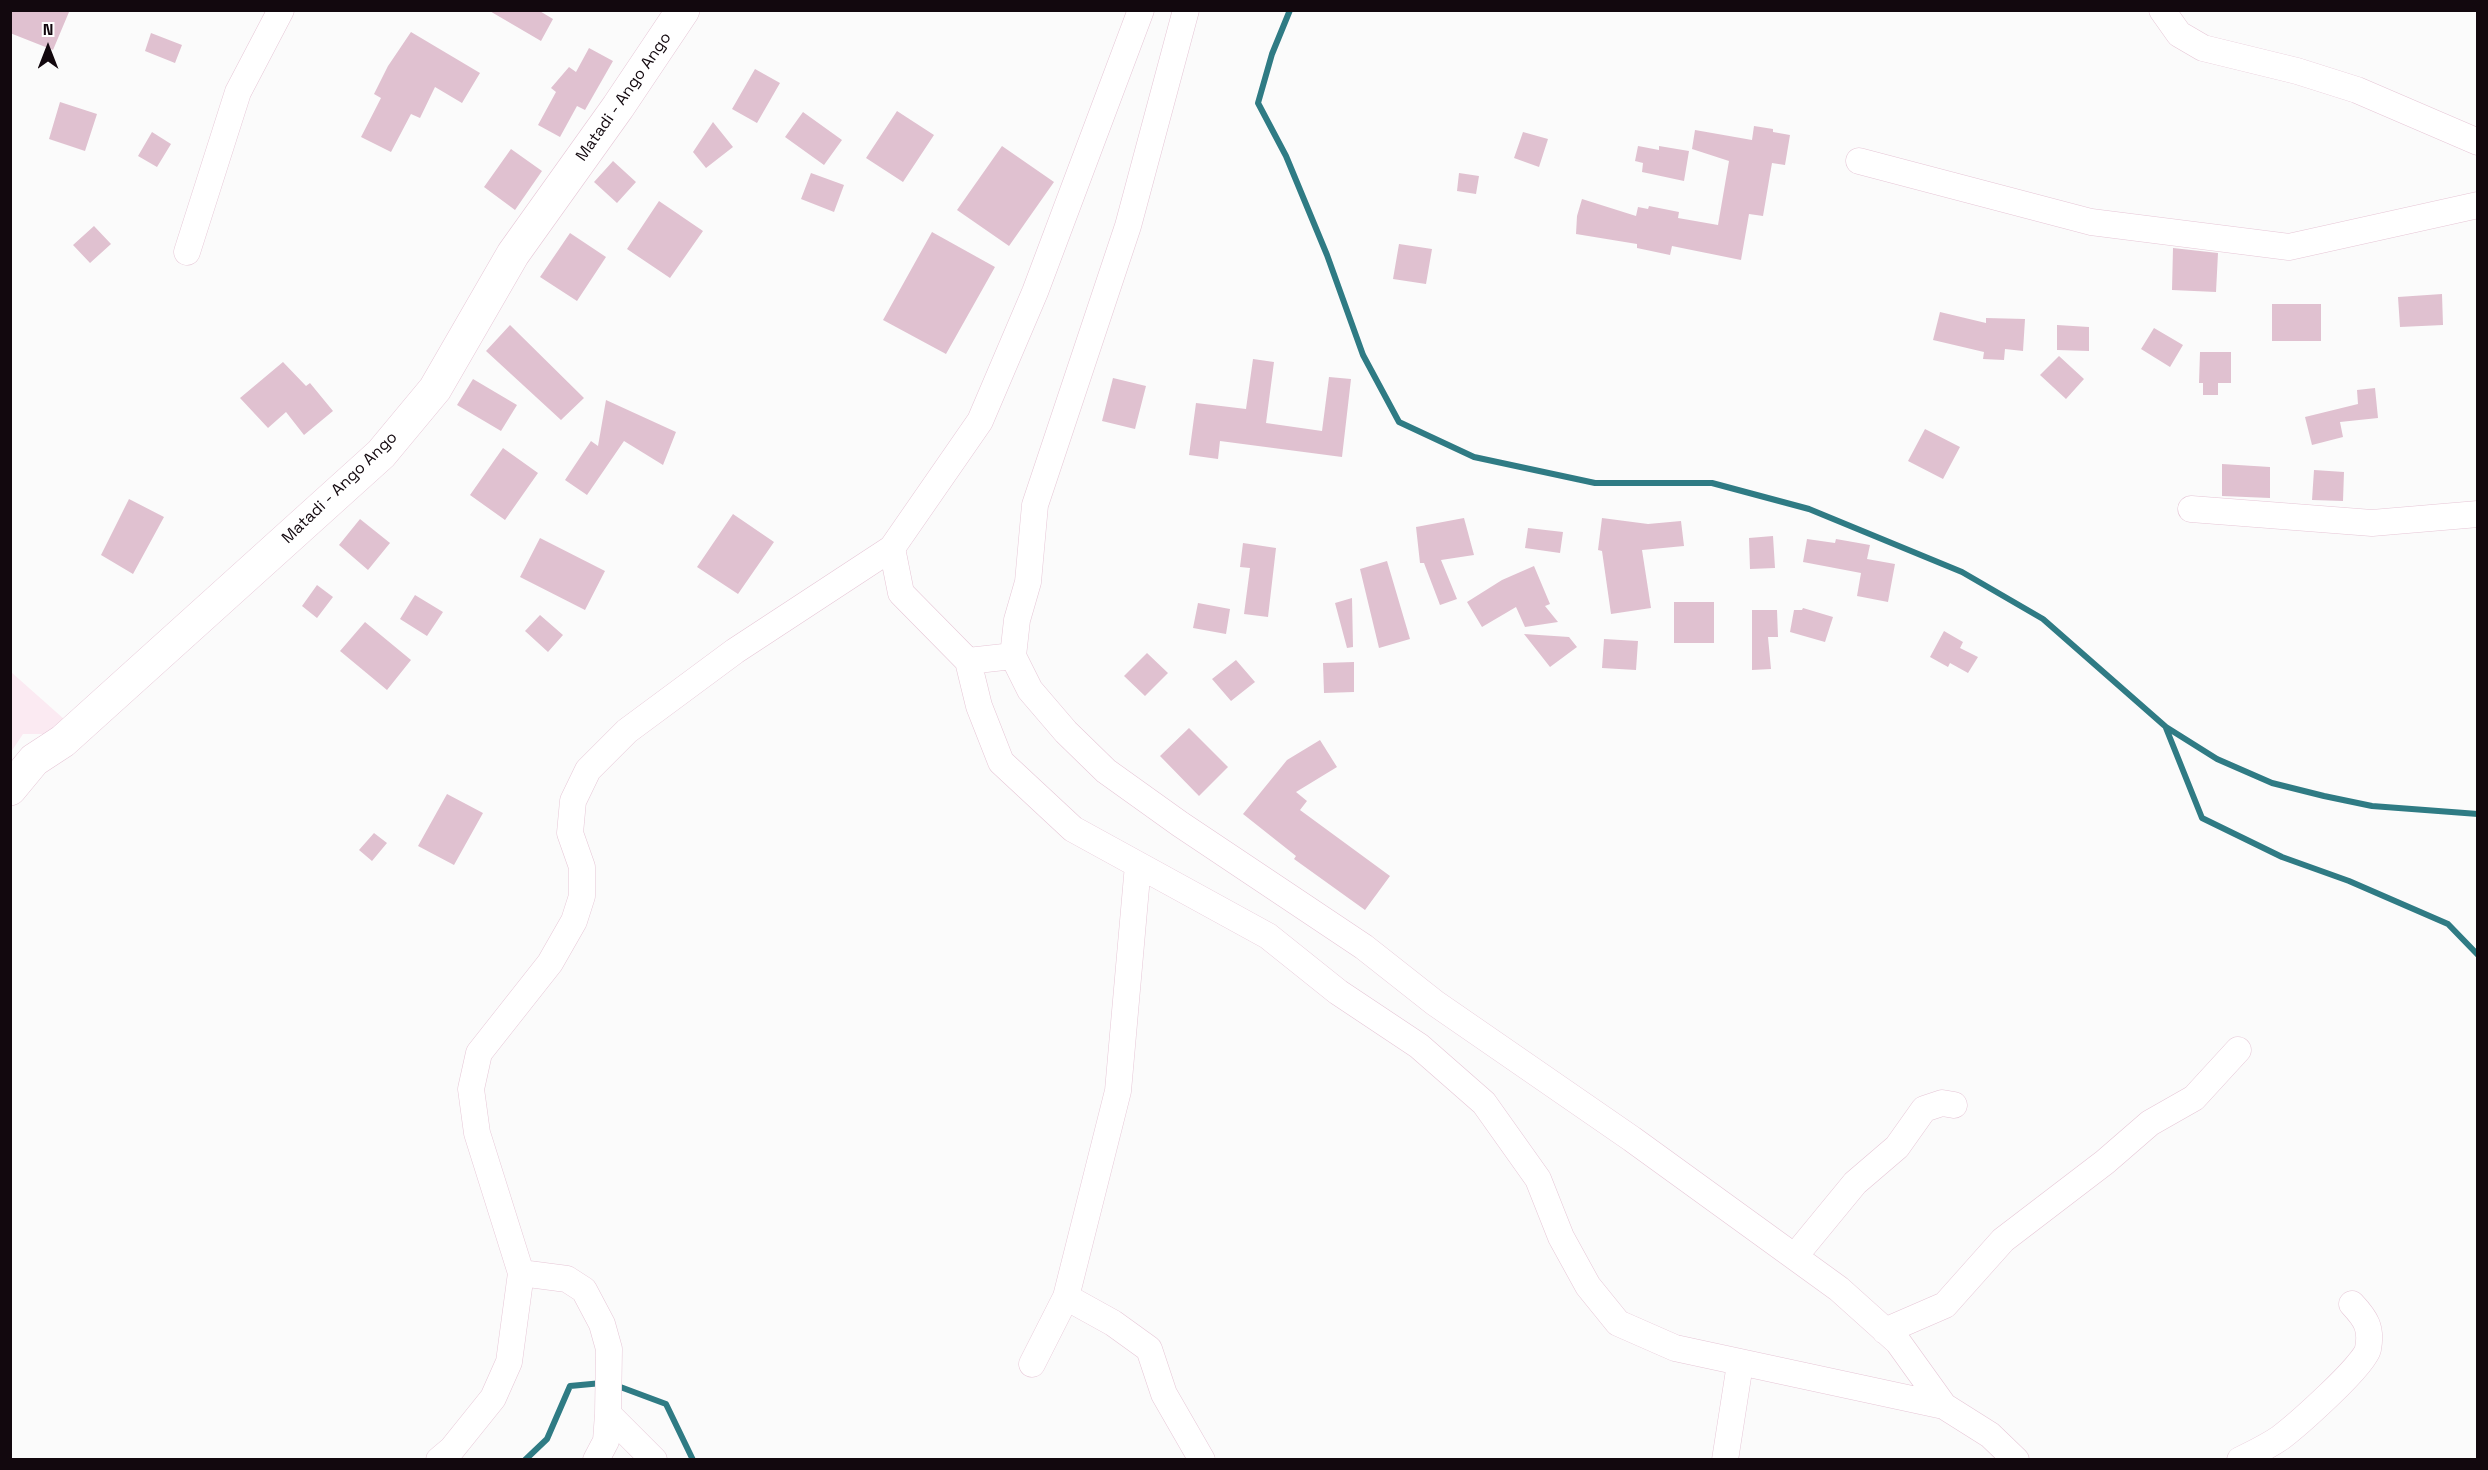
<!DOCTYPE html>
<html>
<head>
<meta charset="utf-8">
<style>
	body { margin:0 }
	#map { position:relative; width:2488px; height:1470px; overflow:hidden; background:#fbfbfb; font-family:"Space Grotesk",sans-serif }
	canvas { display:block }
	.frame { position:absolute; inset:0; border:12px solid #12080e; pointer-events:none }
	.north { position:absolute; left:18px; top:18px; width:60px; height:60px; -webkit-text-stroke:4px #fff; paint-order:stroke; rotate:0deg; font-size:16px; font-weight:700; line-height:24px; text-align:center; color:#12080e }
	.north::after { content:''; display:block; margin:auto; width:21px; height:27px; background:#12080e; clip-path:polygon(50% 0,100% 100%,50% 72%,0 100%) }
</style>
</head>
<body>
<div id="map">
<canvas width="2488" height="1470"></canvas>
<div class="frame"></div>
<div class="north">N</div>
</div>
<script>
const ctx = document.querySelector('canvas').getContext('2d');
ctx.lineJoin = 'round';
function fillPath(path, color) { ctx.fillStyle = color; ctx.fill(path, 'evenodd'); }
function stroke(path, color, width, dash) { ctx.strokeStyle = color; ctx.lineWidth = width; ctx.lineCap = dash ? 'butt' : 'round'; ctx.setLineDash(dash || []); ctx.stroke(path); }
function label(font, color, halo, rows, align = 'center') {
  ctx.font = font + ' "Space Grotesk",sans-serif'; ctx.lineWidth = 4.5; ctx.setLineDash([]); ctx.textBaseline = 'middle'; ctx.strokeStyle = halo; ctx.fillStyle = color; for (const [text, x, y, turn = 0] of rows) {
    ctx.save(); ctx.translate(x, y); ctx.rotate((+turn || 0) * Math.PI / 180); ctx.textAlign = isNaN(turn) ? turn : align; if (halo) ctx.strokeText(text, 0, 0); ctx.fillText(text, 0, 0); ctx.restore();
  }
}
fillPath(new Path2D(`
	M11,672L64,719L49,734H23L11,752Z`), '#fbeaf2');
stroke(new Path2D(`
	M1290,10L1272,54L1258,103L1286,156L1327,255L1363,355L1399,422L1474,457L1595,483H1712L1809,509L1962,572L2043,619L2166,727L2217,759L2272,783L2324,796L2372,806L2478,814
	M2166,728L2202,818L2282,857L2349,881L2448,924L2478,955
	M615,1385L666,1404L693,1460
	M525,1460L547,1439L570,1386L602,1383`), '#2f7b84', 6);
fillPath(new Path2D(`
	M488,10H538L553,19L541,41Z
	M10,12H69L53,50L10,33Z
	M411,32L480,73L462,103L435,87L420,118L411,114L391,152L361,137L381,98L374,94L388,66Z
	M151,33L182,45L175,63L145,51Z
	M589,48L613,61L585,110L577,106L560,137L538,125L556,92L551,88L569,67L576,72Z
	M755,69L780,83L757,123L732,109Z
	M60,102L97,114L85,151L49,139Z
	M897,111L934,135L903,182L866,158Z
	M803,112L842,140L824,165L785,137Z
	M713,122L733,147L706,168L693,152Z
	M1754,126L1773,129V132L1790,135L1785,165L1772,163L1763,216L1749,214L1741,260L1672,246L1670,255L1637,248V244L1576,234L1577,216L1582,199L1636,216L1638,207L1648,209L1649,206L1679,212L1678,218L1718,225L1729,161L1692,149L1695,130L1752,140Z
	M152,132L171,144L157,167L138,156Z
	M1523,132L1548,139L1539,167L1514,158Z
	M1002,146L1054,182L1009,246L957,210Z
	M1638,146L1659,150V146L1689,151L1684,181L1642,172L1643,163L1635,161Z
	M511,149L542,171L515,210L484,187Z
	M613,161L636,182L617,203L594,182Z
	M811,173L844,185L834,212L801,199Z
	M1459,173L1479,176L1476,194L1457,191Z
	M659,201L703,231L670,278L627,249Z
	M94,226L111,244L90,263L73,245Z
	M932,232L995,267L946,354L883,320Z
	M570,233L606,257L577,301L540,277Z
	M1399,244L1432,249L1426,284L1393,279Z
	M2173,248L2218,253L2216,292L2172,290Z
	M2442,294L2443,325L2400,327L2398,297Z
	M2272,304H2321V341H2272Z
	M1940,312L1986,323V318L2025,319L2023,351L2005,349L2004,360L1983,359L1984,352L1933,340Z
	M510,325L584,398L561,420L486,351Z
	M2057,325L2089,327V351L2057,350Z
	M2154,328L2183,345L2170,367L2141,349Z
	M2200,352H2231V383H2218V395H2203V383H2199Z
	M2059,356L2084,379L2066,399L2040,375Z
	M1253,359L1274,362L1266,423L1322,431L1329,377L1351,379L1342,457L1220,441L1218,459L1189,455L1196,403L1246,409Z
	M283,362L306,386L310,383L333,411L304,435L286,412L268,428L240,398Z
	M1113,378L1146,386L1135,429L1102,421Z
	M473,379L517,405L501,431L457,405Z
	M2375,388L2378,418L2340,422L2343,437L2312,445L2305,417L2358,404L2357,390Z
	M606,400L676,432L663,465L624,441L587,495L565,480L591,441L598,446Z
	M1925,429L1960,447L1943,479L1908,461Z
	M503,448L538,473L505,520L470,495Z
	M2222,464L2270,467V498L2222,496Z
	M2314,470L2344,472L2343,501L2312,500Z
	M129,499L164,517L133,574L101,555Z
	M733,514L774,542L738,594L697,567Z
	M1464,518L1474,555L1441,560L1457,599L1440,605L1424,563H1420L1416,527Z
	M1602,518L1648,524L1681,521L1684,546L1642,550L1651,608L1611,614L1602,551L1598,550Z
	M360,519L390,543L368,570L339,545Z
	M1528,528L1563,532L1560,553L1525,548Z
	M1773,536L1775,568L1750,569L1749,538Z
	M540,538L605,571L585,610L520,577Z
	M1807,539L1835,543L1836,539L1870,545L1867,559L1895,564L1888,602L1857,596L1861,573L1803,562Z
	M1243,543L1276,548L1268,617L1244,614L1250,568L1240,567Z
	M1387,561L1410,639L1379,648L1360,569Z
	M1534,566L1550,604L1545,606L1558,622L1525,627L1516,607L1482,627L1467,602L1502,580Z
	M317,585L333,597L317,618L302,606Z
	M415,595L443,612L427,636L400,619Z
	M1352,598L1353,647L1347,648L1335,603Z
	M1674,602H1714V643H1674Z
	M1198,603L1230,609L1226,634L1193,628Z
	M1803,608L1833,617L1825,642L1790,632L1794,610H1802Z
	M1752,610H1777L1778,637H1768L1771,669L1752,670Z
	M540,615L563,635L548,652L525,631Z
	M365,622L411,660L387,690L340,651Z
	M1944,631L1963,642L1960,648L1978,657L1968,673L1950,663L1948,667L1930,657Z
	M1524,634L1569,637L1577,647L1550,667Z
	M1604,639L1638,641L1636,670L1602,668Z
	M1147,653L1168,673L1145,696L1124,676Z
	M1236,660L1255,682L1231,701L1212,679Z
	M1354,662V692L1324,693L1323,663Z
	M1189,728L1228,767L1199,796L1160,756Z
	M1320,740L1337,767L1296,792L1307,801L1300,810L1390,876L1365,910L1294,859L1296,856L1243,814L1287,760Z
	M447,794L483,813L454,865L418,846Z
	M374,833L387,843L372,861L359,850Z`), '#e0c1d0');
const minor = new Path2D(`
	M1141,10L1035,292L980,421L892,548L901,593L968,661L979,706L1001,762L1073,829L1268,936L1338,992L1419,1046L1484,1103L1538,1179L1561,1237L1588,1286L1618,1323L1675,1348L1944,1406L1990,1435L2016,1460
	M1186,10L1128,226L1035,505L1028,582L1017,620L1013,656L1030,690L1066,732L1106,771L1180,824L1364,947L1435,1003L1632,1139L1839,1289L1898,1342L1944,1406
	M2162,10L2179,34L2203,48L2297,71L2357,90L2478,142
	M1859,161L2091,222L2289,247L2478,205
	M187,252L238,92L281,10
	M2191,509L2372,523L2478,514
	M968,661L1013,656
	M1795,1256L1855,1183L1897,1147L1924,1109L1942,1103L1954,1105
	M521,1273L567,1279L584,1290L602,1324L609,1349L608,1414L606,1441L596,1460
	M1066,1297L1113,1323L1149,1349L1164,1394L1202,1460
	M1885,1331L1945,1305L2003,1240L2105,1162L2150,1123L2194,1098L2238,1050
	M1032,1364L1066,1297L1118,1091L1138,865
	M608,1414L654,1460
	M439,1460L452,1449L493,1398L509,1362L521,1273L477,1133L471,1089L479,1053L550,963L574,921L582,896V867L570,833L573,801L588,770L627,731L735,651L892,548
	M1725,1460L1740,1364
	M2240,1460C2254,1453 2267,1447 2280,1438C2296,1426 2365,1365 2368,1349C2372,1328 2366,1319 2352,1304`);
const highway = new Path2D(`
	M10,789L34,760L63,741L381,454L435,389L513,254L618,107L683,10`);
stroke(minor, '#e6c6d6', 27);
stroke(highway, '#e6c6d6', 34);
stroke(minor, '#fff', 26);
stroke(highway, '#fff', 33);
label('16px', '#12080e', '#fff', [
	["Matadi - Ango Ango",624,97,-55],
	["Matadi - Ango Ango",340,488,-44]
]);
</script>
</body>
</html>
